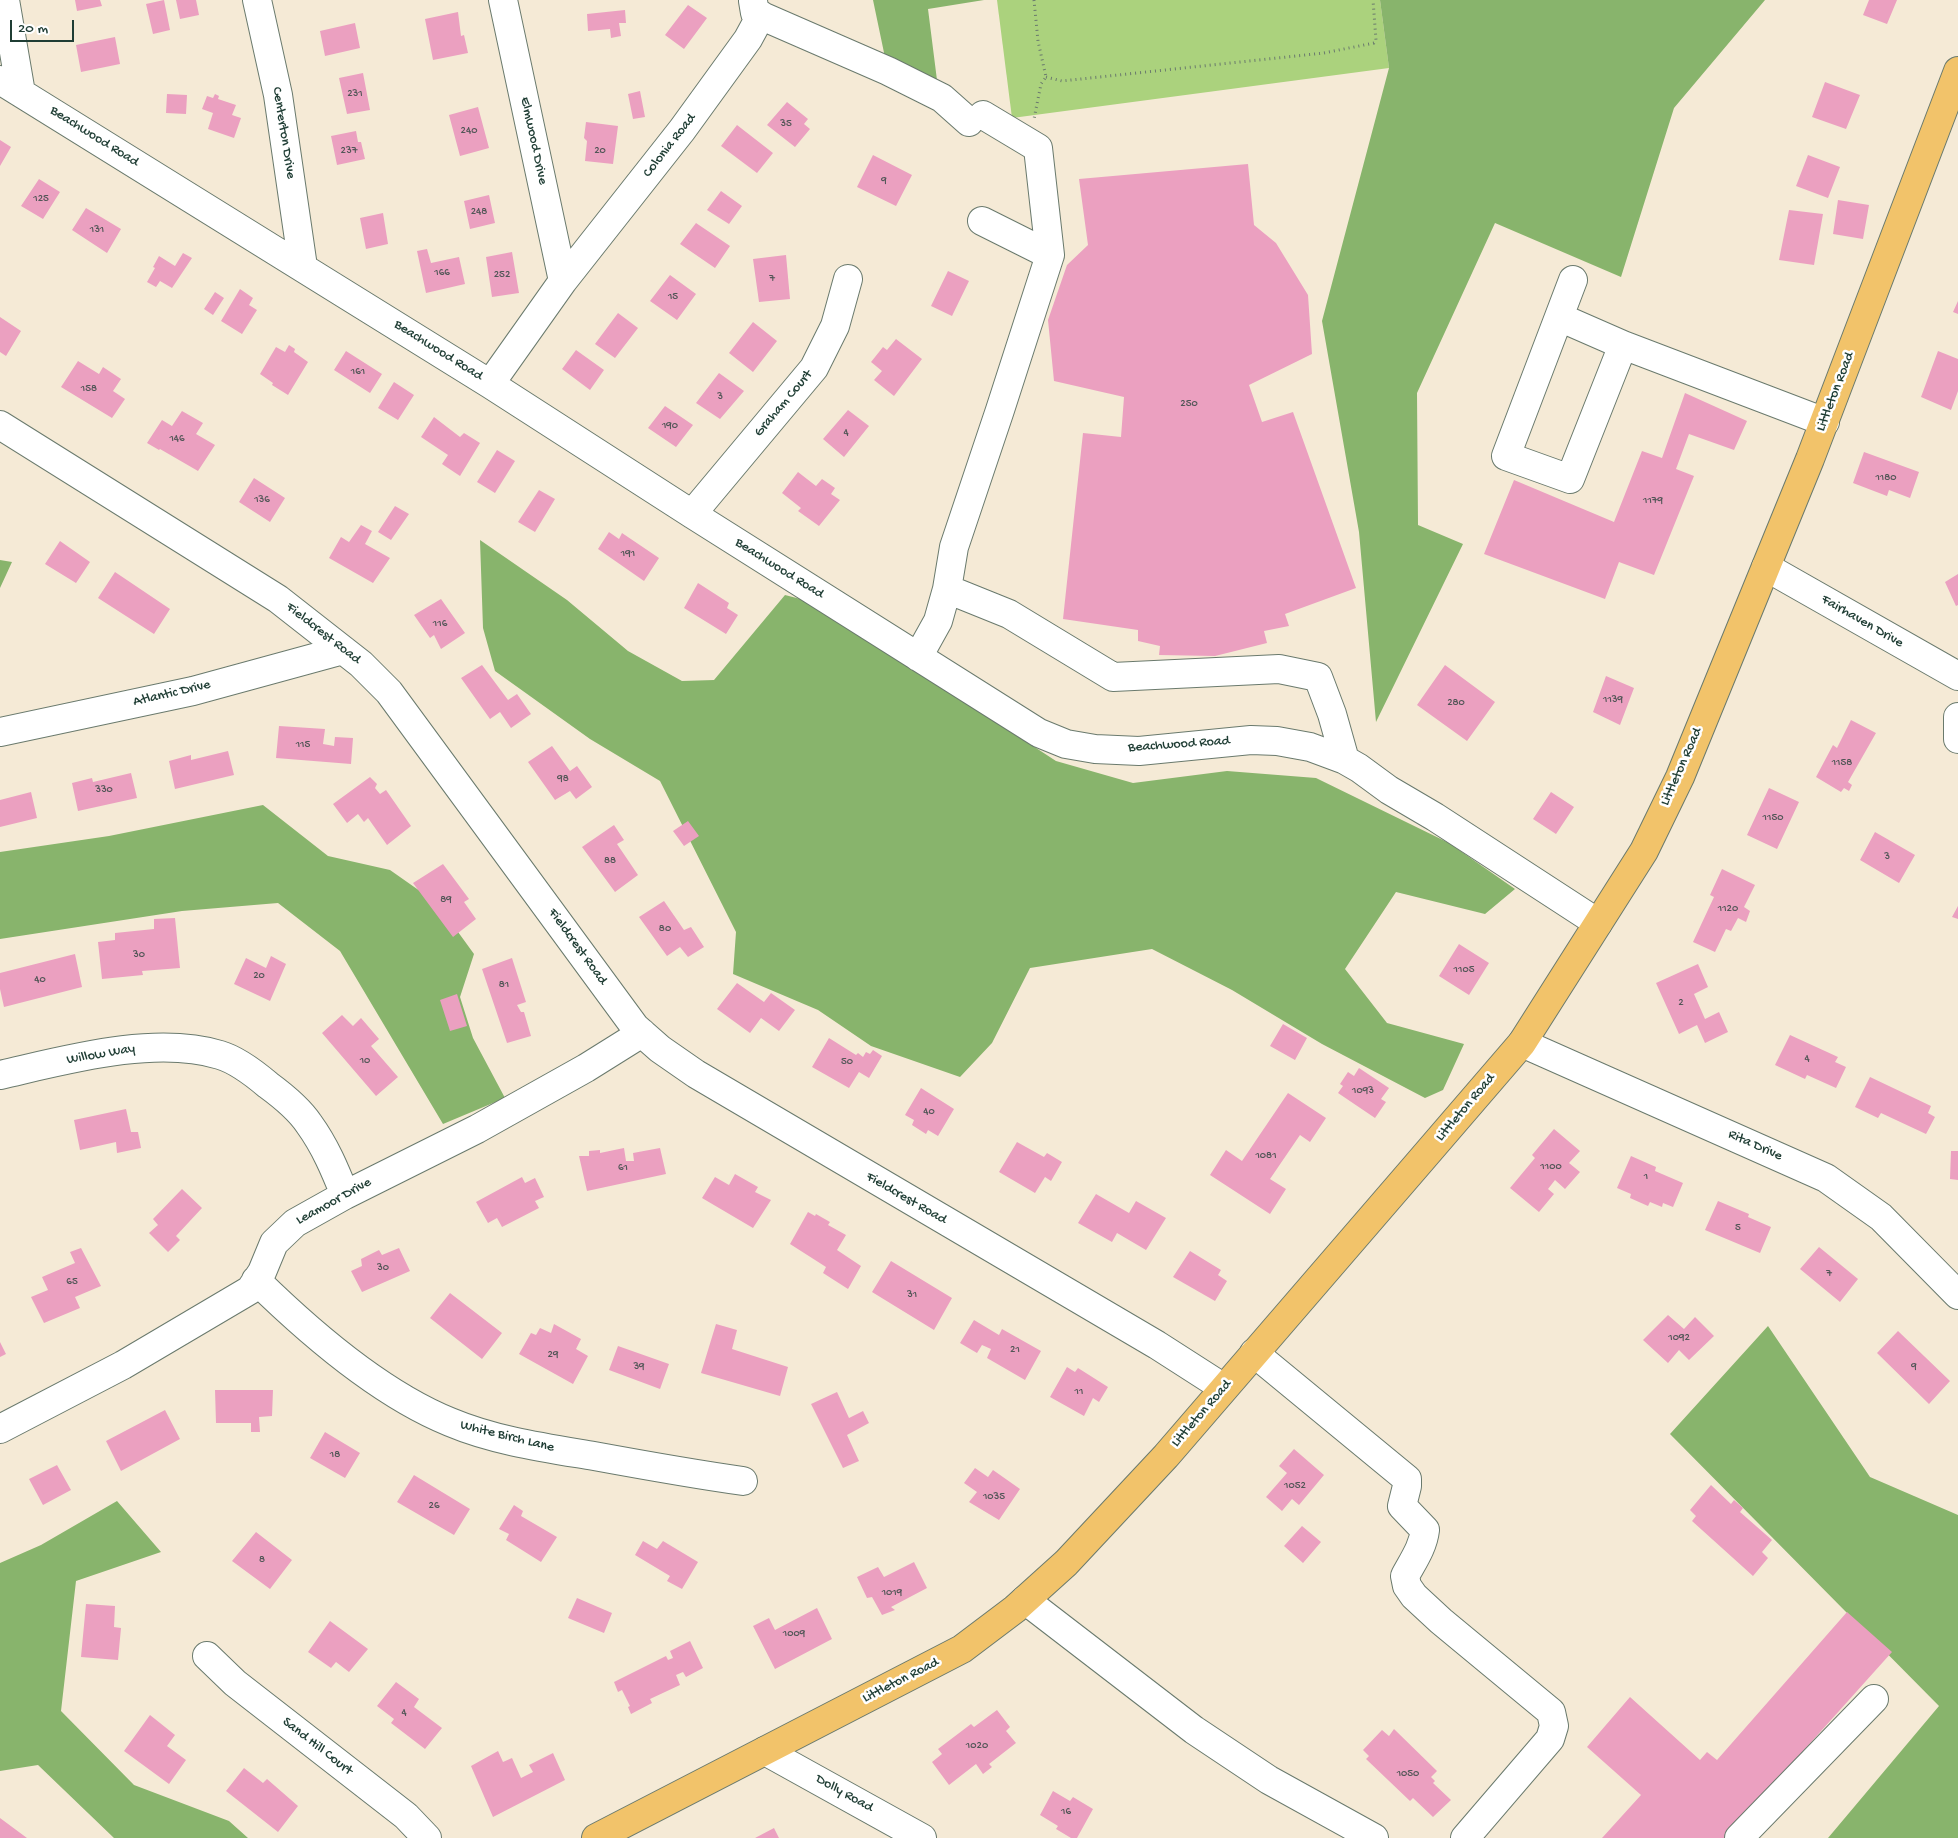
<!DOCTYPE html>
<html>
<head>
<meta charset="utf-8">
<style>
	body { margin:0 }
	#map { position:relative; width:1958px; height:1838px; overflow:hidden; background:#f5ead6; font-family:"Gochi Hand",sans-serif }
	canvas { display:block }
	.scale { position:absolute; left:10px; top:20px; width:64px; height:22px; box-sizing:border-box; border:2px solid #1f3d34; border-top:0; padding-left:6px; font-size:15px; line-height:18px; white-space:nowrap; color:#1f3d34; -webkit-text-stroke:4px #fff; paint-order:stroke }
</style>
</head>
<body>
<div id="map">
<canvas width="1958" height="1838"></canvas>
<div class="scale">20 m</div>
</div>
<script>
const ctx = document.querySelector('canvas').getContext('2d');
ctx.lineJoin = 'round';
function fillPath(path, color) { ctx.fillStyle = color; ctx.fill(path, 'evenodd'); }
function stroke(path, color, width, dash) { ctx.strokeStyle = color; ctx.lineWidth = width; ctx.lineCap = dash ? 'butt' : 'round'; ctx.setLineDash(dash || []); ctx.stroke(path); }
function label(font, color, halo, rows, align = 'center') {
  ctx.font = font + ' "Gochi Hand",sans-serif'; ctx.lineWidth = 5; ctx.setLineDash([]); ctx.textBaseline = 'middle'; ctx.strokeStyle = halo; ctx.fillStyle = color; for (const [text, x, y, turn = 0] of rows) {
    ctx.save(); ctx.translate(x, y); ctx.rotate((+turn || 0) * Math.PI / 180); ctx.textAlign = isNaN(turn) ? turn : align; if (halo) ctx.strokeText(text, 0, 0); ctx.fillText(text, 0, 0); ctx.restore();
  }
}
fillPath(new Path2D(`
	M997,0H1380L1389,68L1012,118Z`), '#abd27d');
fillPath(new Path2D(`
	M873,0H984L928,9L939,96L887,67Z
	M1380,0H1765L1674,108L1621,277L1495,223L1417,393L1418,525L1463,544L1376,722L1359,532L1322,321L1389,68Z
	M480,540L567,600L628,651L682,681L714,680L785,595L812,602L1056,761L1133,783L1227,771L1316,778L1449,843L1515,889L1485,914L1396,892L1345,969L1387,1023L1464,1044L1443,1090L1425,1098L1322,1044L1232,990L1152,949L1030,968L992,1043L960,1077L871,1046L818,1010L733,974L736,932L660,781L590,739L495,671L483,628Z
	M0,560L12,562L0,588Z
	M263,805L328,856L390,870L437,903L474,954L460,997L473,1038L505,1098L443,1124L340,951L278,903L182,911L0,939V852L109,836Z
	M1768,1326L1870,1477L1958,1515V1838H1828L1939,1706L1670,1434Z
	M117,1501L161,1552L76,1581L61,1711L134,1785L229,1821L248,1838H114L38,1765L0,1771V1563L41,1545Z`), '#88b46c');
fillPath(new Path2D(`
	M75,0H100L102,6L77,11Z
	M164,0L170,30L153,34L146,4Z
	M176,0H196L199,15L180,19Z
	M1869,0H1897L1887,24L1863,15Z
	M688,5L707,18L684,49L665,35Z
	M625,10L626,23H619L621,36L611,38L610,29L588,31L587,14Z
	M458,12L461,36L464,35L468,53L433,60L425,19Z
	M355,23L360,48L325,56L320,31Z
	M115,37L120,64L81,72L76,45Z
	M363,73L370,110L347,114L339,78Z
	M1825,82L1860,95L1846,129L1812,117Z
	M640,91L645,117L633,119L628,94Z
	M167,94L187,95L186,114L166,113Z
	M215,94L219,96L218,99L236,105L232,115L241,118L234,138L208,129L213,113L202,109L207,96L213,98Z
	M787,102L808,119L804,124L810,129L795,147L767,125Z
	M478,107L489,148L460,156L449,115Z
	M586,122L618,126L613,164L585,161L587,141L584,138Z
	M737,125L773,153L757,173L721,146Z
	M356,131L358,142H361L365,159L337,165L331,136Z
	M0,140L11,147L0,166Z
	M873,155L912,175L896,206L857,187Z
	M1808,155L1840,167L1828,198L1796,186Z
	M1248,164L1254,225L1276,243L1308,295L1312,354L1249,385L1262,422L1293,412L1356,588L1285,614L1289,626L1264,631L1267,643L1215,656L1159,655L1160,646L1138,641V630L1063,619L1083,433L1121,437L1124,397L1054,381L1048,320L1067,265L1088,245L1079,179Z
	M39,179L60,192L43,219L21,206Z
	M721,191L742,206L729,224L707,210Z
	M489,195L495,223L470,229L464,201Z
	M1838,200L1869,205L1863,239L1833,234Z
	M86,208L121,229L107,253L72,230Z
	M1789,210L1823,214L1814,265L1779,260Z
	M383,213L388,244L366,249L360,218Z
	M696,223L730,246L715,268L680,244Z
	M427,249L431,263L459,257L465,284L426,293L417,251Z
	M512,252L519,293L492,297L486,257Z
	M183,253L192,258L172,288L160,281L156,287L147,282L155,268L153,267L159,256L175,266Z
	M786,255L790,299L759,302L753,259Z
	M948,271L969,281L952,316L931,306Z
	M670,275L696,294L677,320L650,301Z
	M240,289L253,298L249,305L257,310L242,334L221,321Z
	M215,292L224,298L213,315L204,309Z
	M1958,301V314L1953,312Z
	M618,313L638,328L615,358L595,344Z
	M0,317L21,331L6,356L0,352Z
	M753,322L777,341L753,372L729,353Z
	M896,339L922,359L894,396L874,380L882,371L871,362L883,347L887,350Z
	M289,345L295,349L294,352L308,362L288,395L272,385L273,383L260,374L276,347L285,352Z
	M576,350L604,370L590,390L562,369Z
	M346,351L382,374L370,393L334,370Z
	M1938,351L1958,359V391L1951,410L1921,397Z
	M78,361L99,374L103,367L121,379L113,391L125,399L112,418L61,387Z
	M719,373L744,391L720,419L696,403Z
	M394,382L414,395L398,420L378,408Z
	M1685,393L1747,421L1734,450L1689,434L1676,469L1694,476L1654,575L1619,562L1605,599L1484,554L1514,480L1614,522L1642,451L1662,458Z
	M665,406L693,425L676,447L648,428Z
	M848,410L869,426L844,457L823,439Z
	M182,411L203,423L196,434L215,445L198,471L160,449L159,450L147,443L162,420L172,426Z
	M434,417L460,437L464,433L480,443L460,476L442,464L448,455L421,437Z
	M497,450L515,461L495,493L477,482Z
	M1864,452L1919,472L1910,498L1889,490L1887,496L1853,483Z
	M798,472L816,486L822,479L835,488L831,494L840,500L819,526L798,511L801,508L782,493Z
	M254,478L285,498L270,522L239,502Z
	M539,490L555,499L535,532L518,522Z
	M395,506L409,514L391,540L378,532Z
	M361,525L372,531L365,544L390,558L373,583L329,558L341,537L349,542Z
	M609,532L619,539L622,533L659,558L644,581L598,549Z
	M60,541L90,562L76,583L45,564Z
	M115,572L170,609L154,634L98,598Z
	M1958,574V605L1956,606L1945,582Z
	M698,583L729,603L727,608L738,615L726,634L684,608Z
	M441,599L465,633L441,649L434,635L430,638L414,615Z
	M482,665L508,700L517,694L531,714L511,728L500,712L490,719L461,678Z
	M1445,665L1495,702L1467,741L1417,705Z
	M1606,676L1634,688L1620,725L1593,712Z
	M1851,720L1876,733L1848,782L1852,785L1849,791L1844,788L1841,792L1816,777L1833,745L1837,748Z
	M279,726L325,729L323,744L334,746L335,737L353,738L351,764L276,758Z
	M552,746L570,771L577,766L592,787L576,799L570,791L555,800L528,762Z
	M228,751L234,775L175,789L169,761L191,755V760Z
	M131,773L137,798L78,811L72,783L92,778L93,782Z
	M370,777L377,784L375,788L380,794L386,790L411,826L387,845L368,818L364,822L358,814L347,823L333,804Z
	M1769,788L1799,802L1777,849L1747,835Z
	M31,792L37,818L0,827V800Z
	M1551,792L1574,807L1556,834L1533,819Z
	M688,821L699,836L684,846L673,831Z
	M614,825L624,840L617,844L638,875L615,892L582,847Z
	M1875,832L1915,855L1899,883L1860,860Z
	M443,864L469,899L464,902L476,919L453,937L413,883Z
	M1722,869L1755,885L1744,907L1750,911L1746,922L1738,918L1731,931L1726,929L1715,952L1693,942L1714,897L1710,895Z
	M664,901L684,930L691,927L704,947L688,957L680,947L667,956L639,917Z
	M1958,906V919L1952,917Z
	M175,918L180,968L142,971L143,975L102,979L98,942L115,940V933L154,929V919Z
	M1459,944L1489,963L1469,995L1439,976Z
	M75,954L82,987L4,1007L0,989V973Z
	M271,956L286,964L270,1001L234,984L246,958L266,968Z
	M512,958L526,1002L517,1005L521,1012H524L531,1036L507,1043L482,969Z
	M1698,964L1708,987L1694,994L1705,1019L1719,1012L1728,1032L1705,1043L1697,1025L1679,1034L1656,983Z
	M737,983L764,1002L771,993L795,1010L779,1031L761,1018L750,1033L717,1009Z
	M457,994L467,1026L450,1031L440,1000Z
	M342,1015L353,1026L361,1018L379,1039L371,1046L398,1077L376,1096L322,1033Z
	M1283,1024L1307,1038L1295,1060L1270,1046Z
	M1790,1035L1838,1057L1835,1062L1846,1067L1836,1088L1807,1075L1805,1079L1775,1065Z
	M829,1038L856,1055L858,1053L863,1057L866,1052L870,1054L873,1050L882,1056L869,1078L859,1072L849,1088L812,1067Z
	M1359,1068L1389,1088L1381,1099L1386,1102L1375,1118L1338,1093L1343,1086L1340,1084L1348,1072L1354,1076Z
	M1870,1077L1931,1106L1928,1113L1935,1117L1926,1134L1881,1113L1878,1118L1855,1107Z
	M921,1088L954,1109L938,1136L928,1130L926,1134L912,1125L914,1120L905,1115Z
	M1288,1093L1326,1118L1310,1142L1300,1135L1270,1179L1286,1189L1270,1214L1210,1175L1226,1150L1242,1161Z
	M126,1109L131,1132H138L141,1148L117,1153L116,1142L80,1150L74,1120Z
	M1554,1129L1580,1151L1569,1163L1580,1172L1565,1189L1555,1180L1548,1189L1554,1194L1539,1212L1510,1188L1535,1158L1532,1155Z
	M1017,1142L1044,1157L1047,1153L1062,1162L1051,1181L1045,1177L1035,1193L999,1172Z
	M624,1148L626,1161H634L633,1153L660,1148L666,1174L587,1191L579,1156H589V1151L600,1150V1153Z
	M1951,1151H1958V1180L1950,1179Z
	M1631,1156L1656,1167L1655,1171L1683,1183L1673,1207L1663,1203L1662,1207L1650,1202L1648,1206L1630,1198L1631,1194L1617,1188Z
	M735,1174L758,1187L755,1192L771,1200L753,1228L702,1198L715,1177L729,1185Z
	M522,1177L525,1183L535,1178L544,1197L535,1201L539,1208L502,1227L497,1218L488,1223L476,1202Z
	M182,1189L202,1208L176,1236L180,1240L168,1252L149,1233L158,1225L153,1219Z
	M1096,1194L1129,1213L1136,1201L1166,1218L1146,1250L1117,1233L1112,1242L1078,1223Z
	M1718,1201L1749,1214L1748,1217L1771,1227L1760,1253L1705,1230Z
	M808,1212L815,1216L816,1214L830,1222L828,1225L846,1235L837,1250L861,1266L848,1289L823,1273L826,1267L790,1244Z
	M1819,1247L1858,1279L1840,1302L1800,1269Z
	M81,1248L101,1286L75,1297L80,1308L44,1323L31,1297L48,1290L42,1277L75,1263L70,1252Z
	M399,1248L410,1271L362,1292L351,1271L362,1266L361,1259L379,1250L382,1255Z
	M1190,1251L1221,1270L1218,1275L1227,1281L1215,1301L1173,1277Z
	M891,1261L952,1298L934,1330L872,1292Z
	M450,1293L502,1333L482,1359L430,1318Z
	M1668,1315L1684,1329L1695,1317L1714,1336L1689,1360L1679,1350L1668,1363L1643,1340Z
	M974,1320L999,1335L1002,1329L1041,1351L1025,1380L987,1358L991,1349L982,1345L977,1353L960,1343Z
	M554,1324L581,1339L576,1349L588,1356L573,1384L519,1354L531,1333L536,1335L540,1328L551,1333Z
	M716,1324L737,1330L732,1349L788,1367L780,1396L701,1373Z
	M1898,1331L1950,1381L1929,1404L1877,1353Z
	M0,1342L6,1354L0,1357Z
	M618,1346L669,1364L660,1389L609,1370Z
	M1067,1367L1075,1372L1078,1368L1108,1387L1099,1402L1093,1398L1084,1416L1050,1397Z
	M215,1390H273L272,1416L259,1417L260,1432H251V1423H216Z
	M837,1392L849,1418L863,1411L869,1423L847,1435L859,1461L843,1468L811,1404Z
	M165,1410L180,1439L121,1471L106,1441Z
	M325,1432L360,1453L345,1478L310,1458Z
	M1294,1449L1324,1475L1299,1505L1292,1499L1282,1511L1266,1497L1287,1473L1279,1466Z
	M57,1465L71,1490L43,1505L29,1479Z
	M975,1468L988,1477L993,1470L1020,1489L999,1520L969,1502L977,1492L964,1483Z
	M414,1475L470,1509L454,1535L397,1502Z
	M1711,1485L1731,1504L1734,1500L1743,1508L1740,1512L1772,1540L1762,1552L1768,1558L1753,1576L1692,1521L1696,1516L1690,1510Z
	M514,1505L523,1511L521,1516L557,1537L541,1562L506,1540L509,1534L499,1529Z
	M1302,1526L1321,1542L1303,1563L1284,1546Z
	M256,1532L292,1560L270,1589L232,1561Z
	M643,1541L657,1549L663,1541L698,1562L682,1589L667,1581L670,1576L635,1555Z
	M914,1562L927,1588L891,1607L895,1610L882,1615L872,1597L867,1598L857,1577L878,1567L884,1577Z
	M577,1598L612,1613L604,1633L568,1618Z
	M86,1604L115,1606L114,1627L121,1628L118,1660L81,1657Z
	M817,1608L832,1639L775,1669L753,1626L769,1618L775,1630Z
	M1847,1612L1892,1652L1725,1838H1602L1641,1795L1587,1747L1630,1697L1700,1760L1707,1752L1717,1760Z
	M330,1621L368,1649L349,1672L336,1662L331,1668L308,1652Z
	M690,1641L703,1668L686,1677L683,1672L676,1675L680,1685L650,1699L652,1703L631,1714L628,1707L630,1706L622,1690L618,1692L614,1682L666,1656L668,1660L673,1658L670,1651Z
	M396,1682L419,1699L414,1707L442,1728L425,1749L391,1723L394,1719L377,1706Z
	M997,1710L1010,1727L1006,1731L1016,1743L989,1764L992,1767L983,1774L976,1764L949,1785L932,1762L942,1754L938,1749L971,1724L974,1727Z
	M150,1715L175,1735L167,1746L186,1760L169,1784L124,1751Z
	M1394,1729L1437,1771L1431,1777L1435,1781L1433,1783L1451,1800L1433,1817L1413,1798L1410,1801L1366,1759L1369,1756L1363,1750L1382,1730L1389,1736Z
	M498,1751L503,1762L512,1758L521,1778L533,1772L529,1765L553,1753L565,1780L493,1817L471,1766Z
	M244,1768L263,1783L267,1779L298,1806L278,1832L226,1791Z
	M1053,1791L1070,1801L1073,1797L1093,1809L1077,1838H1071L1056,1829L1058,1826L1040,1815Z
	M0,1818L27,1838H0Z
	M774,1828L779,1838H755Z`), '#eba0c0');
const minor = new Path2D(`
	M5,0L21,93
	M257,0L278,95L303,267
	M503,0L563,281
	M753,1L755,13L888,71L942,98L969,122
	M0,80L490,384L692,514L1039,733L1066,744L1095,749L1139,751L1251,740L1277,741L1310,747L1345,760L1359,768L1389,790L1435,817L1598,923
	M983,115L1038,148L1050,255
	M1573,280L1506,456L1570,479L1623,345L1825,422
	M1559,317L1623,345
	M490,384L563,281L682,130L748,39L761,15
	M0,425L278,599L361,664L389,692L635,1027L660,1049L696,1074L1157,1345L1224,1388
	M692,514L814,368L835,326L848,279
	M1766,567L1958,676
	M947,589L1009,614L1113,677L1279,669L1318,677L1332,714L1345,760
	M918,657L938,621L947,589L954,547L1000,410L1050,255L982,221
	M1958,717V739
	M0,732L193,691L343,650
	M1522,1043L1826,1178L1881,1217L1958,1295
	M0,1075C66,1060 154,1035 220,1055C237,1060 255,1074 268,1085C283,1096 299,1109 309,1124C325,1146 335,1170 345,1195
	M256,1280C309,1332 381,1394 450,1422C495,1441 546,1448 594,1456C643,1465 693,1474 743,1481
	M1254,1353L1407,1479V1486L1402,1506L1425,1530C1423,1547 1413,1561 1405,1576L1407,1586L1414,1596L1441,1621L1551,1712L1554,1726L1550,1739L1465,1838
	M0,1429L123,1365L250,1290L262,1272L274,1243L295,1223L345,1195L477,1129L586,1068L642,1033
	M1025,1600L1194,1730L1269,1780L1374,1838
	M207,1656L235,1683L406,1816L427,1838
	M765,1751L922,1838
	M1739,1838L1874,1699`);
const major = new Path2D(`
	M596,1838L962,1649L1015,1609L1066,1563L1166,1456L1417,1165L1522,1043L1644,851L1680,777L1810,459L1958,71`);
stroke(minor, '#6a7a6d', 30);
stroke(major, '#6a7a6d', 30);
stroke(new Path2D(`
	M1034,0L1038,41L1046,77L1041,84L1034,119
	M1046,77L1062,81L1324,53L1374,43L1376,40L1373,0`), '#6a7a6d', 3, [1, 4]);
stroke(minor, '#fff', 28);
stroke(major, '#f2c36a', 28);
label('11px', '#525657', null, [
	["231",355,94],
	["35",786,124],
	["240",469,131],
	["237",349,151],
	["20",600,151],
	["9",884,181],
	["125",41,199],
	["248",479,212],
	["131",97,230],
	["166",442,273],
	["252",502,275],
	["7",772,279],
	["15",673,297],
	["161",358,372],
	["158",89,389],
	["3",720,397],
	["250",1189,404],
	["190",670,426],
	["4",846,433],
	["146",177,439],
	["1180",1886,478],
	["136",262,500],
	["1179",1653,501],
	["191",628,554],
	["116",440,624],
	["1139",1613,700],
	["280",1456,703],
	["115",303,745],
	["1158",1842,763],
	["98",563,779],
	["330",104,790],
	["1150",1773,818],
	["3",1887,857],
	["88",610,861],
	["89",446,900],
	["1120",1728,909],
	["80",665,929],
	["30",139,955],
	["1105",1464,970],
	["20",259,976],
	["40",40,980],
	["81",504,985],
	["2",1681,1003],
	["4",1807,1059],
	["10",365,1061],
	["50",847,1062],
	["1093",1363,1091],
	["40",929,1112],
	["1081",1266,1156],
	["1100",1551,1167],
	["61",623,1168],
	["1",1646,1177],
	["5",1738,1228],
	["30",383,1268],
	["7",1829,1274],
	["65",72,1282],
	["31",912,1295],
	["1092",1679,1338],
	["21",1015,1350],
	["29",553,1355],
	["39",639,1367],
	["9",1914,1367],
	["11",1079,1392],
	["18",335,1455],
	["1052",1295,1486],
	["1035",994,1497],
	["26",434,1506],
	["8",262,1560],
	["1019",892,1593],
	["1009",794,1634],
	["4",404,1713],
	["1020",977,1746],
	["1050",1408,1774],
	["16",1066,1812]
]);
label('14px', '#1f3d34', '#fff', [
	["Centerton Drive",283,133,81],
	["Beachwood Road",94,137,32],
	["Elmwood Drive",533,141,78],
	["Colonia Road",670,146,-52],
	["Beachwood Road",438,351,32],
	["Littleton Road",1836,392,-69],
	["Graham Court",784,404,-50],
	["Beachwood Road",779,569,32],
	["Fairhaven Drive",1862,622,30],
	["Fieldcrest Road",323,634,38],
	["Atlantic Drive",172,694,-13],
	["Beachwood Road",1179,745,-4],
	["Littleton Road",1682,767,-66],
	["Fieldcrest Road",577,947,54],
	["Willow Way",101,1055,-10],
	["Littleton Road",1466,1108,-50],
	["Rita Drive",1755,1146,24],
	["Fieldcrest Road",906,1199,30],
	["Leamoor Drive",334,1202,-29],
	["Littleton Road",1202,1414,-49],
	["White Birch Lane",507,1437,14],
	["Littleton Road",901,1681,-27],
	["Sand Hill Court",317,1747,38],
	["Dolly Road",844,1794,29]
]);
</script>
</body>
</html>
